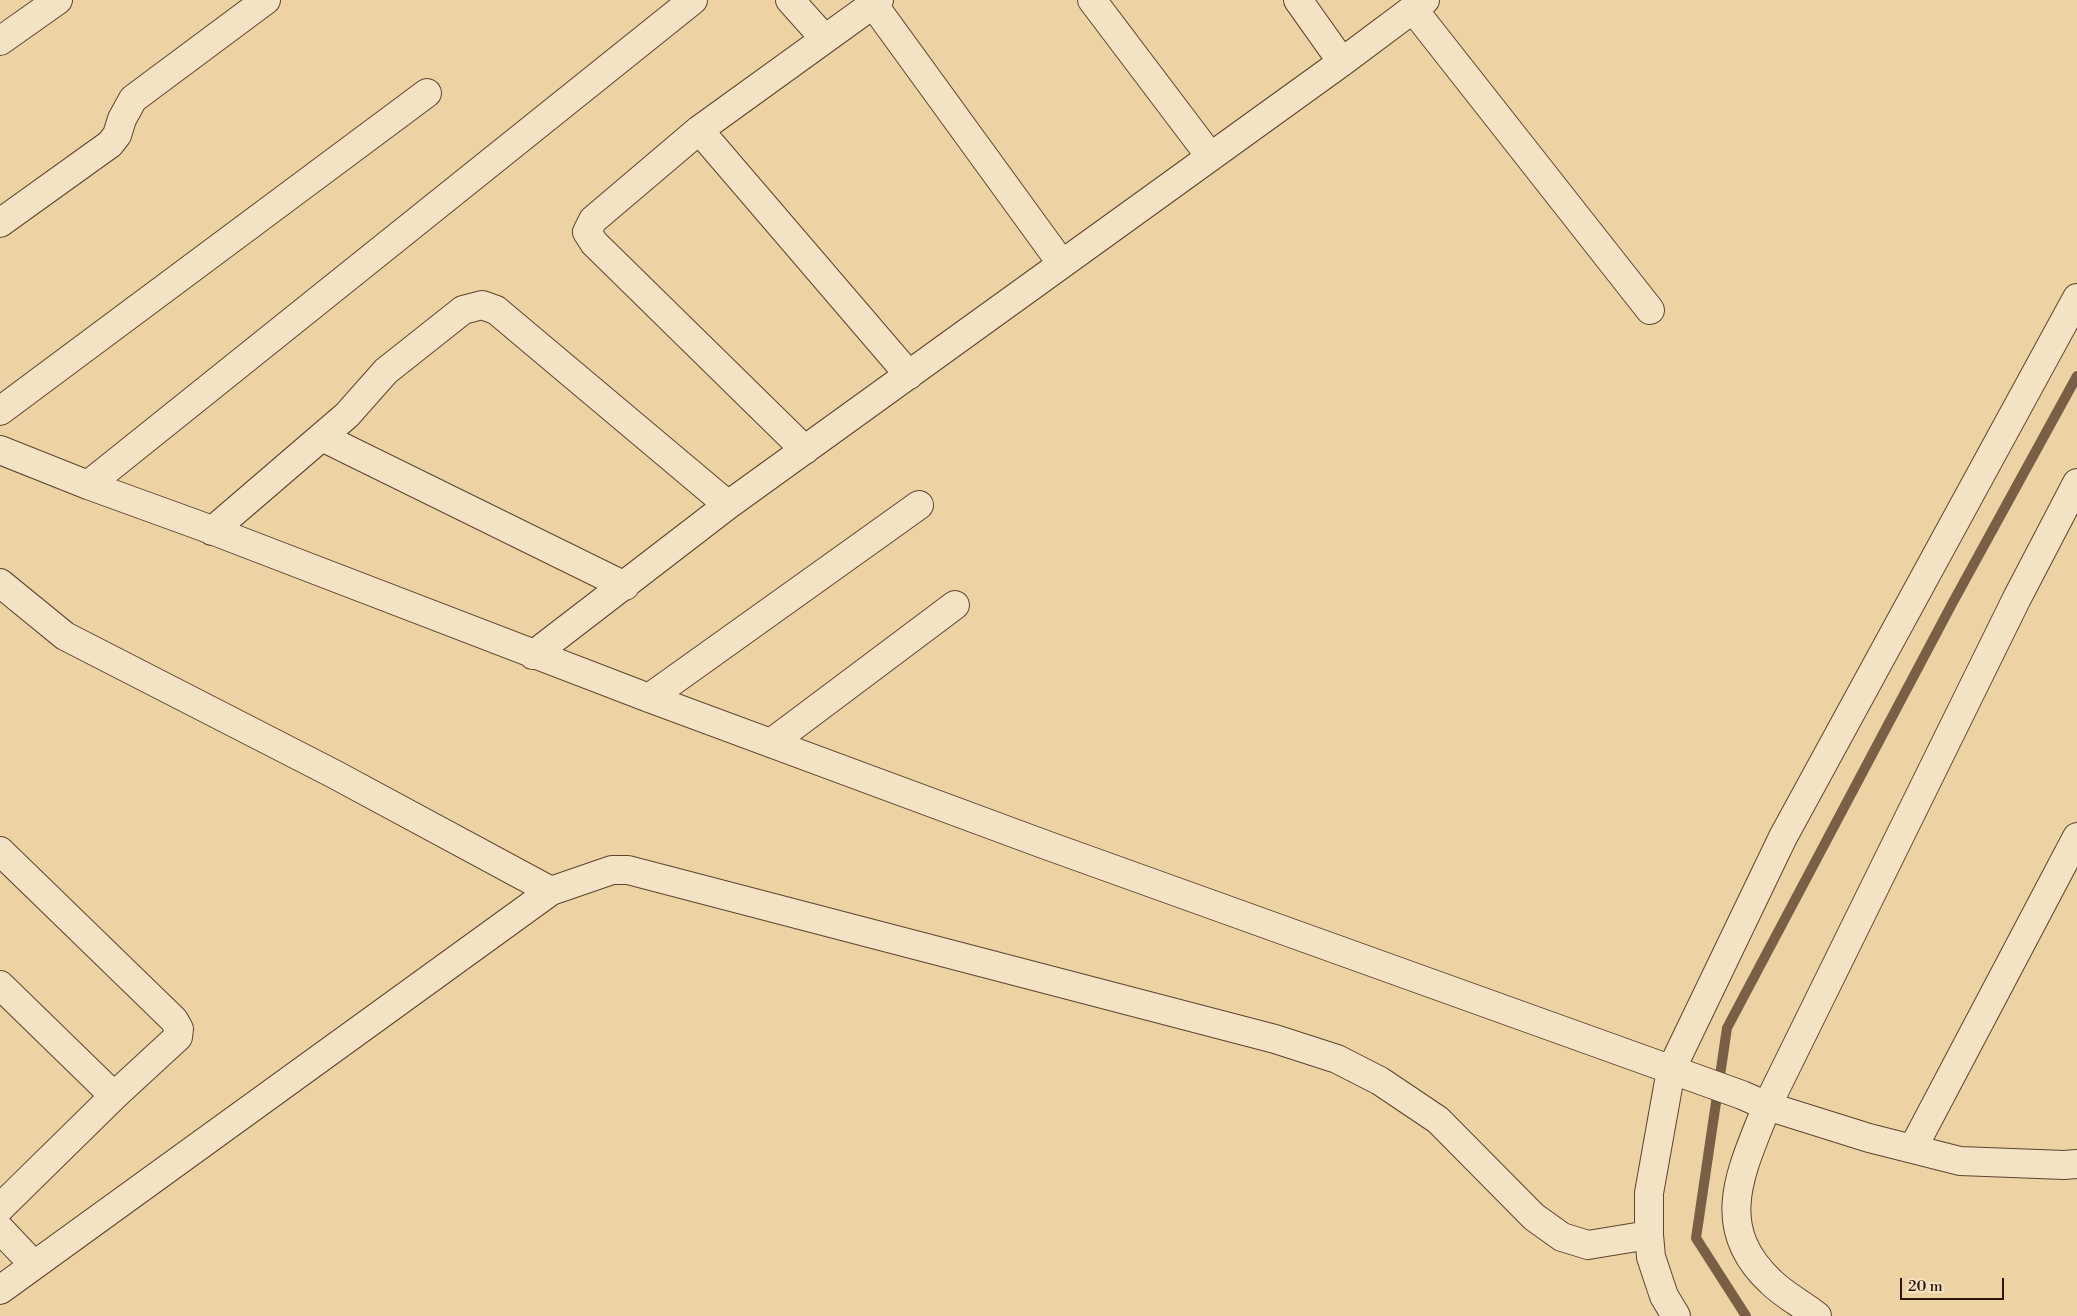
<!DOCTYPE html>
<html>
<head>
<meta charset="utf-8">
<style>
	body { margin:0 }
	#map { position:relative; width:2077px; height:1316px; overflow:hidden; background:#edd2a3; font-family:"Libre Bodoni",serif }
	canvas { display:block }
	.scale { position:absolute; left:1900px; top:1278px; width:104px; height:22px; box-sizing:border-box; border:2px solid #2b1408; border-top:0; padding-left:6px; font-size:15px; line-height:18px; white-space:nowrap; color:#2b1408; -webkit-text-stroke:4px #f3e2c3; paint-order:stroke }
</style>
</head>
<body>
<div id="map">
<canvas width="2077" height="1316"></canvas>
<div class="scale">20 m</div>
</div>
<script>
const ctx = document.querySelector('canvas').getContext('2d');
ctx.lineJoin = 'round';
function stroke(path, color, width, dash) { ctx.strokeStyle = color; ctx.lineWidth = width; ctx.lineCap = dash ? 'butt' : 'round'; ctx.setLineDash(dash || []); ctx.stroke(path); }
stroke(new Path2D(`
	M1746,1316L1696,1238L1727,1028L1953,602L2077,376`), '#785f45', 10);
const minor = new Path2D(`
	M790,0L824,38
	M1092,0L1210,156
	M1298,0L1342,62
	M873,4L1062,264
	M1413,9L1650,310
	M0,41L58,0
	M699,130L909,375
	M0,223L110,144L117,135L122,119L133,99L266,0
	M0,411L427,93
	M322,437L625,586
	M0,450L88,485L201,526L649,698L1046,845L1742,1095L1767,1106L1869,1138L1960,1161L2064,1165L2077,1164
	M805,450L594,243L587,232L593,220L699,130L879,0
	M88,485L693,0
	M728,505L1342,62L1425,0
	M212,531L347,415L386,371L463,310L482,305L496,310L728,505L533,655
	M0,583L65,636L334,774L551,891
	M649,698L919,505
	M771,743L955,605
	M0,851L174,1020L179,1029L178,1037L114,1096L0,1208
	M0,985L114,1096
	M1913,1148L2077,837
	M0,1229L34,1265
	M0,1290L551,891L612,870H628L1275,1039L1337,1059L1380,1081L1438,1120L1534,1217L1562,1237L1588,1245L1649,1235
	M1676,1316L1664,1296L1651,1257L1649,1235V1193L1671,1070L1783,837L2077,298
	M1817,1316C1802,1304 1784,1295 1771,1282C1711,1226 1742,1170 1767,1106L2017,598L2077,483`);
stroke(minor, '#5c442f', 30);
stroke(minor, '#f3e2c3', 28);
</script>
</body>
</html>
